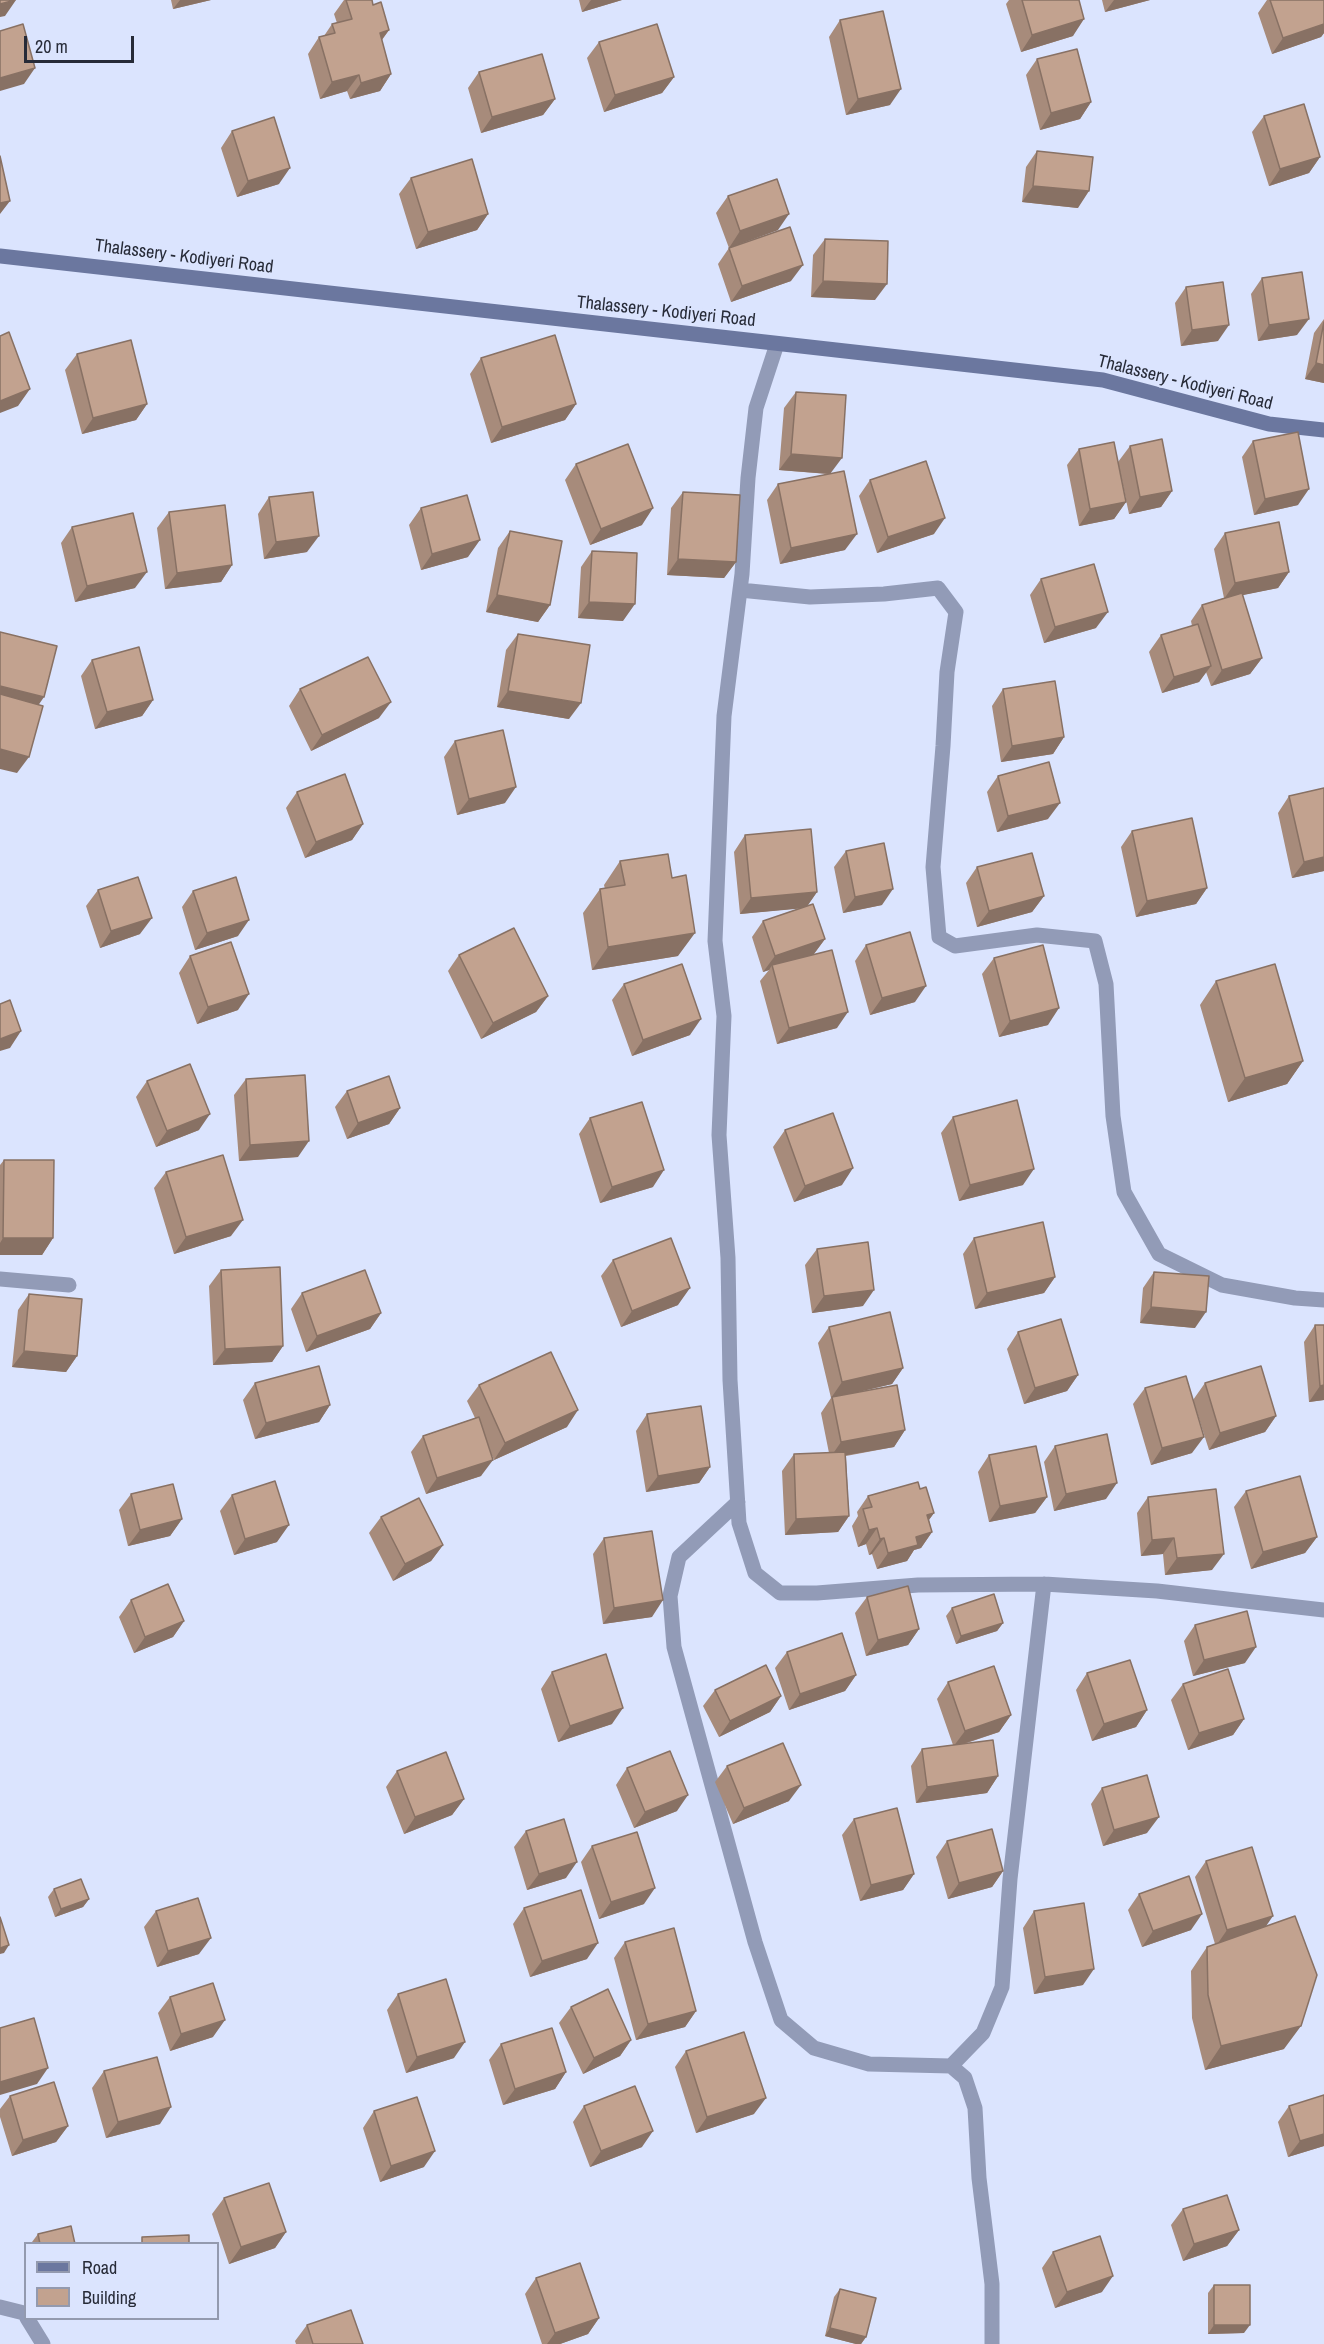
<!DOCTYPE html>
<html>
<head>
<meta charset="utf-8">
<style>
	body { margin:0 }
	#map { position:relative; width:1324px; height:2344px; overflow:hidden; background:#dbe4fe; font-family:"Archivo Narrow",sans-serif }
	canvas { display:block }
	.legend { position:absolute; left:24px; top:2242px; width:195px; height:78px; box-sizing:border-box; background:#dbe4fe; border:2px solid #939aaf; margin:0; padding:8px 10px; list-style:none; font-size:18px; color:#272b38 }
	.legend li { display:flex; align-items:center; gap:12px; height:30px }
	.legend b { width:30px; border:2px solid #939aaf }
	.scale { position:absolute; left:24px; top:36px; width:110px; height:27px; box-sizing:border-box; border:3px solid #272b38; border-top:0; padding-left:8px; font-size:18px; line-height:21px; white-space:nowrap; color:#272b38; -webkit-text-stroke:4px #dbe4fe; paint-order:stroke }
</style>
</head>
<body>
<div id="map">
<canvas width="1324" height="2344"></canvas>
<ul class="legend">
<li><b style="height:8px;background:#6b779f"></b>Road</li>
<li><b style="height:16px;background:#c2a28f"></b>Building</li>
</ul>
<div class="scale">20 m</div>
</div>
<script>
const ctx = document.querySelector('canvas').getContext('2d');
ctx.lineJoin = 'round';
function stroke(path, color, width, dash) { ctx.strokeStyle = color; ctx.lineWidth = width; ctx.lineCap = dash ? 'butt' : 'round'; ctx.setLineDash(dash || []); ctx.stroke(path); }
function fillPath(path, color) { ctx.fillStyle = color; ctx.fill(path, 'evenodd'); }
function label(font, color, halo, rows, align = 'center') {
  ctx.font = font + ' "Archivo Narrow",sans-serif'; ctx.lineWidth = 4.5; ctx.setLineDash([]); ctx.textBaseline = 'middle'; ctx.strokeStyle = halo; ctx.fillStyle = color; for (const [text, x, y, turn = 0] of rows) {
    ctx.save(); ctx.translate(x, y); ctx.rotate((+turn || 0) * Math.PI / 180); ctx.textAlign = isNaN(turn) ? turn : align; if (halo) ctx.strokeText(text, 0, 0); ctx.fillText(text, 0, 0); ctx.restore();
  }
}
stroke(new Path2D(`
	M777,344L756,408L748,478L742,574L724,716L715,941L724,1016L719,1135L728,1258L730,1380L739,1523L755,1573L780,1593H817L918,1585L1044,1584L1157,1591L1324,1610
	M740,590L810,597L884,594L938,588L956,612L947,672L943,746L933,867L939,937L955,946L1037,935L1095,941L1106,984L1113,1116L1124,1192L1159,1254L1222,1285L1295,1298L1324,1300
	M0,1279L69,1285
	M738,1502L679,1557L670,1596L674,1647L755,1942L781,2020L814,2048L869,2064L951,2066
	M0,2307L24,2313L26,2316
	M27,2318L43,2344
	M992,2344V2284L979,2178L975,2108L965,2078L951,2066L983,2033L1002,1987L1010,1879L1044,1584`), '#929bb7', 15);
stroke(new Path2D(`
	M0,256L1103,380L1269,424L1324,430`), '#6b779f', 15);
fillPath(new Path2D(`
	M171,0H211L173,9Z
	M344,0H372L373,5L389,30L382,40L391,74L380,91L350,99L347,91L320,99L308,54L319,37L324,36L332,24L337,23L334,14Z
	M579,0H622L582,12Z
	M1009,0H1079L1073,36L1021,52L1006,4Z
	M1102,0H1150L1105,12Z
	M1267,0H1324V33L1321,37L1272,54L1258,13Z
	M840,20L890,105L846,115L829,37Z
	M599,42L674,77L662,93L604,112L587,58Z
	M1037,59L1091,102L1080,119L1040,130L1026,75Z
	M479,72L555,99L543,115L481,133L468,88Z
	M1264,116L1320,157L1309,173L1269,186L1252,132Z
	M232,131L279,184L237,197L221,148Z
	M1037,151L1078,208L1022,202L1026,167Z
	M411,178L488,214L477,230L416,249L399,194Z
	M728,196L778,230L731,247L791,281L731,302L718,264L729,248L716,213Z
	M825,239L875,300L811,297L813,255Z
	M1262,278L1297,335L1258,341L1251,294Z
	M1186,287L1218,341L1181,346L1175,303Z
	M1324,319V383L1305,379L1314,333Z
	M77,354L147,404L136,420L82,434L65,370Z
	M481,358L576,404L565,420L491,443L470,374Z
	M796,392L831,473L845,550L780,564L767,500L778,484L828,474L779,470L784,408Z
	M1253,441L1298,505L1254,515L1242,457Z
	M1130,446L1172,491L1161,507L1129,514L1118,462Z
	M1079,449L1126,502L1114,519L1079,526L1067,465Z
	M576,464L642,525L590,545L565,480Z
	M870,480L934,534L877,553L859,496Z
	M683,492L736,562L724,578L667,575L671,508Z
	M269,497L307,552L264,559L258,514Z
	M421,508L468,557L421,570L409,525Z
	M169,512L232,565L221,582L165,589L157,528Z
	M72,527L135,588L75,602L61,543Z
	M510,531L550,605L538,622L486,612L498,548Z
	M1225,533L1289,572L1278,588L1242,595L1262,658L1250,674L1211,686L1206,672L1199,682L1162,693L1149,652L1161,635L1192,626L1191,621L1202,605L1224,598L1214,549Z
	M592,551L623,621L578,618L581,567Z
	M1041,579L1096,628L1044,643L1030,595Z
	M518,634L569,719L497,707L506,650Z
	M92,660L153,700L142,716L95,729L81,676Z
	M300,689L379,718L311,751L289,706Z
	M1003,689L1064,737L1053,754L1001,762L992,706Z
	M455,741L505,803L457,815L444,757Z
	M998,776L1048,819L997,832L987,792Z
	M1324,788V871L1292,878L1278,813L1289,796Z
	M297,792L363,824L352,840L305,858L286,808Z
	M1132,831L1207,888L1196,904L1136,917L1121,847Z
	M745,835L817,892L807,906L825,939L814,954L837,1028L777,1044L760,981L769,970L763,972L752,937L763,921L801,908L740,914L734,852Z
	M846,851L882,905L843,913L834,867Z
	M620,861L678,956L592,970L583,913L600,889H605L604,885Z
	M977,867L1044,896L1032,912L977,927L966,883Z
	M98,890L140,934L100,948L86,906Z
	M193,891L238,936L195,950L182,907Z
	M866,945L915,1002L870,1015L855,961Z
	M459,955L548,996L536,1012L481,1039L448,971Z
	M190,956L238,1010L197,1024L179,973Z
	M994,958L1048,1025L999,1037L982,974Z
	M1216,981L1303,1061L1287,1084L1228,1102L1200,1005Z
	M624,984L690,1035L632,1056L612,1000Z
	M246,1079L298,1157L239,1161L234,1095Z
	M147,1081L199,1130L156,1147L136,1097Z
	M347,1091L400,1108L389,1124L347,1139L335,1107Z
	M953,1117L1023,1185L959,1201L941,1133Z
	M590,1118L653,1187L600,1203L579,1134Z
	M785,1130L842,1185L794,1202L773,1147Z
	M4,1160L53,1238L42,1255H0V1165Z
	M166,1172L231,1236L174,1254L154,1188Z
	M974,1238L1055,1277L1044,1293L975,1309L963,1254Z
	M817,1249L863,1306L812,1313L805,1265Z
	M613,1260L678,1305L621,1327L601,1276Z
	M221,1270L283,1346L272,1362L213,1365L209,1286Z
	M1154,1272L1195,1328L1140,1323L1143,1288Z
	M302,1293L381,1313L370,1329L306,1352L291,1309Z
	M29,1294L77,1356L66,1372L12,1367L18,1310Z
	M1315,1325H1324V1400L1309,1402L1304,1342Z
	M829,1327L903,1368L892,1384L858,1392L905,1430L894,1447L846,1456L849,1516L838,1532L785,1535L782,1471L794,1454L829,1453L821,1413L831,1398L818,1343Z
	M1018,1332L1078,1375L1067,1391L1024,1404L1007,1349Z
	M255,1383L330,1405L319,1422L255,1439L243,1400Z
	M1205,1383L1276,1416L1265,1432L1209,1450L1193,1400Z
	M479,1385L567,1427L494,1460L489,1449L481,1476L426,1494L411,1452L423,1436L475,1418L467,1401Z
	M1145,1388L1192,1453L1151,1465L1133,1404Z
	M647,1414L710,1467L699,1483L646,1492L636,1431Z
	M1055,1446L1106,1499L1054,1511L1044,1462Z
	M989,1455L1047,1497L1035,1513L989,1522L978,1472Z
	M920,1489L934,1513L929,1520L932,1532L921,1548L914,1550L907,1561L877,1569L872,1554L869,1555L866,1544L858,1547L852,1526L858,1516L857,1512L868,1496Z
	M1246,1491L1317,1537L1305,1553L1251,1569L1234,1507Z
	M131,1494L182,1519L170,1536L128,1546L119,1510Z
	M232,1495L277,1542L234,1555L220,1511Z
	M1148,1497L1212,1570L1165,1575L1163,1554L1141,1556L1137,1513Z
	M381,1517L443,1545L431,1561L393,1581L369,1533Z
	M604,1538L652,1617L603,1624L593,1554Z
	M867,1597L919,1629L908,1645L866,1656L855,1613Z
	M131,1600L184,1621L173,1637L134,1653L119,1617Z
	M952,1608L1003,1623L997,1631L956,1644L946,1616Z
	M1195,1625L1245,1663L1193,1676L1184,1641Z
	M787,1652L856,1675L845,1691L789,1710L775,1668Z
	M552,1672L612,1724L558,1742L541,1689Z
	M1087,1673L1147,1710L1136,1727L1092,1741L1076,1690Z
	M948,1682L1011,1715L999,1732L964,1744L998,1776L987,1793L916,1803L911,1766L922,1749L953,1745L937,1699Z
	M1183,1684L1244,1719L1233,1735L1188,1750L1171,1700Z
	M715,1690L781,1696L770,1712L719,1737L703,1706Z
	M727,1766L789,1801L733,1824L715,1782Z
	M627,1768L677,1811L634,1828L616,1785Z
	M397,1771L464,1799L452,1815L404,1834L386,1787Z
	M1102,1788L1147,1833L1103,1846L1091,1804Z
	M854,1819L914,1874L903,1890L860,1901L842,1835Z
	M526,1831L566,1878L527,1890L514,1847Z
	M947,1841L1003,1871L992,1887L948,1899L936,1857Z
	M592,1846L644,1904L599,1919L581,1862Z
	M1206,1861L1266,1926L1284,2049L1205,2070L1192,2018L1191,1971L1207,1947L1215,1944L1195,1877Z
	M54,1889L89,1899L83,1907L55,1917L48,1897Z
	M1139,1894L1191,1930L1142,1947L1128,1910Z
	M524,1908L587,1959L530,1977L513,1924Z
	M156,1911L199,1954L157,1967L144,1927Z
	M1034,1911L1083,1985L1034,1994L1023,1928Z
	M625,1942L696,2011L685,2027L636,2040L614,1958Z
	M398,1994L454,2058L406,2073L387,2010Z
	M170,1997L213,2037L170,2051L158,2013Z
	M571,2007L631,2040L620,2056L583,2074L559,2023Z
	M501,2044L566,2072L555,2089L503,2105L489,2060Z
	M686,2051L754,2114L696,2133L675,2067Z
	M104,2071L160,2124L106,2138L92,2088Z
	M10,2096L68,2126L56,2142L12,2156L0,2117V2109Z
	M584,2106L642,2147L590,2167L573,2122Z
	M1289,2106L1324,2146L1288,2157L1278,2122Z
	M374,2111L424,2167L380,2182L363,2128Z
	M224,2198L286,2232L275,2248L229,2264L212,2214Z
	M1183,2209L1239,2230L1227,2246L1183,2261L1171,2225Z
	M38,2234L75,2244H33L32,2242Z
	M1053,2252L1102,2292L1055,2308L1042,2268Z
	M536,2278L599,2318L588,2334L560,2344H542L525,2294Z
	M1214,2285L1244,2333L1208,2334V2293Z
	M840,2289L866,2337L861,2344H856L825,2336L834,2297Z
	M307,2325L363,2344H296L295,2341Z`), '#a78b7b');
fillPath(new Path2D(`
	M16,0L5,16L0,17V4Z
	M180,0H211L173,9Z
	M591,0H622L582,12Z
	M1114,0H1150L1105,12Z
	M1084,19L1073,36L1021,52L1032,35Z
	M1324,24V33L1321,37L1272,54L1283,38Z
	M389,30L377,46L380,33Z
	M35,68L24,84L0,91V78Z
	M391,74L380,91L350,99L361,83Z
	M359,75L347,91L320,99L332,82Z
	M674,77L662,93L604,112L615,95Z
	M901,89L890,105L846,115L858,99Z
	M555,99L543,115L481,133L492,117Z
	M1091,102L1080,119L1040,130L1051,113Z
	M1320,157L1309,173L1269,186L1280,169Z
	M290,168L279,184L237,197L248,181Z
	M1033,186L1089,191L1078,208L1022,202Z
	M10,201L0,214V203Z
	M488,214L477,230L416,249L428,232Z
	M789,214L778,230L729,248L740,231Z
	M803,265L791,281L731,302L742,286Z
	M823,281L887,284L875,300L811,297Z
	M1309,319L1297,335L1258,341L1269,325Z
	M1229,325L1218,341L1181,346L1192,330Z
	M1316,363L1324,365V383L1305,379Z
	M30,389L18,406L0,413V401Z
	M147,404L136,420L82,434L93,418Z
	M576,404L565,420L491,443L502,427Z
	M791,454L842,458L830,474L779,470Z
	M1309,489L1298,505L1254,515L1265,499Z
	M1172,491L1161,507L1129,514L1140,497Z
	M1126,502L1114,519L1079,526L1090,509Z
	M653,508L642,525L590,545L601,529Z
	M945,518L934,534L877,553L888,537Z
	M857,534L845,550L780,564L791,548Z
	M319,536L307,552L264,559L276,542Z
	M480,540L468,557L421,570L432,554Z
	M678,559L736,562L724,578L667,575Z
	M232,565L221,582L165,589L177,573Z
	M147,572L135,588L75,602L87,586Z
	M1289,572L1278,588L1224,599L1235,583Z
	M497,595L550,605L538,622L486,612Z
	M589,602L635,604L623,621L578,618Z
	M1108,612L1096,628L1044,643L1055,627Z
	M1262,658L1250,674L1211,686L1222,670Z
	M1211,666L1199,682L1162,693L1174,677Z
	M0,686L44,697L33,713L0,705Z
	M508,691L581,703L569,719L497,707Z
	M153,700L142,716L95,729L107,712Z
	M391,702L379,718L311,751L322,735Z
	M1064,737L1053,754L1001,762L1012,746Z
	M0,749L29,757L17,773L0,769Z
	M516,787L505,803L457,815L469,799Z
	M1060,803L1048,819L997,832L1008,816Z
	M363,824L352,840L305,858L316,842Z
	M1324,857V871L1292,878L1304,862Z
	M1207,888L1196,904L1136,917L1147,901Z
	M893,889L882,905L843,913L855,897Z
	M817,892L806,908L740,914L751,898Z
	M1044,896L1032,912L977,927L989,911Z
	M152,918L140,934L100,948L111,931Z
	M249,920L238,936L195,950L207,933Z
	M695,933L678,956L592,970L608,947Z
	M825,939L813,955L772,965L769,970L763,972L775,956Z
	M926,986L915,1002L870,1015L882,998Z
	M249,994L238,1010L197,1024L208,1007Z
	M548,996L536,1012L481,1039L493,1023Z
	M1059,1008L1048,1025L999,1037L1010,1021Z
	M848,1012L837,1028L777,1044L789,1028Z
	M701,1019L690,1035L632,1056L643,1040Z
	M21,1031L10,1048L0,1051V1039Z
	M1303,1061L1287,1084L1228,1102L1245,1078Z
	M400,1108L389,1124L347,1139L358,1123Z
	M210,1114L199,1130L156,1147L167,1131Z
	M309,1141L298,1157L239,1161L250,1145Z
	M853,1168L842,1185L794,1202L805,1186Z
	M1034,1169L1023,1185L959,1201L970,1185Z
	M664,1170L653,1187L600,1203L612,1187Z
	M243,1220L231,1236L174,1254L186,1237Z
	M3,1238H53L42,1255H0V1243Z
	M1055,1277L1044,1293L975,1309L987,1293Z
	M690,1288L678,1305L621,1327L632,1311Z
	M874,1290L863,1306L812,1313L824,1296Z
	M1151,1307L1206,1312L1195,1328L1140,1323Z
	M381,1313L370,1329L306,1352L317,1336Z
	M283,1346L272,1362L213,1365L225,1349Z
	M24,1351L77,1356L66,1372L12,1367Z
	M903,1368L892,1384L833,1398L832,1397L831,1398L842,1382Z
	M1078,1375L1067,1391L1024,1404L1035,1388Z
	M1324,1385V1400L1309,1402L1320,1386Z
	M330,1405L319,1422L255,1439L266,1423Z
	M578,1410L567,1427L494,1460L505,1443Z
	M1276,1416L1265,1432L1209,1450L1220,1433Z
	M905,1430L894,1447L830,1458L841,1442Z
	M1204,1437L1192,1453L1151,1465L1162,1448Z
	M493,1460L481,1476L426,1494L437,1478Z
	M710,1467L699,1483L646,1492L658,1476Z
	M1117,1483L1106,1499L1054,1511L1066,1494Z
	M1047,1497L1035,1513L989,1522L1000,1506Z
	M934,1513L922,1529L927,1515Z
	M849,1516L838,1532L785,1535L796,1519Z
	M182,1519L170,1536L128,1546L140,1530Z
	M289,1525L277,1542L234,1555L245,1539Z
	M877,1528L866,1544L858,1547L869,1530Z
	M932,1532L921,1548L914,1550L907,1561L877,1569L888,1553L916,1537Z
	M1317,1537L1305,1553L1251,1569L1263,1552Z
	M884,1538L872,1554L869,1555L880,1539Z
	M1174,1538L1163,1554L1141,1556L1152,1540Z
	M443,1545L431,1561L393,1581L405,1564Z
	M1224,1554L1212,1570L1165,1575L1177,1558Z
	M663,1600L652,1617L603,1624L614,1608Z
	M184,1621L173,1637L134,1653L145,1637Z
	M1003,1623L997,1631L956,1644L961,1636Z
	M919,1629L908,1645L866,1656L878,1640Z
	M1256,1647L1245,1663L1193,1676L1204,1660Z
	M856,1675L845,1691L789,1710L800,1694Z
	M781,1696L770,1712L719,1737L730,1721Z
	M623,1708L612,1724L558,1742L570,1726Z
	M1147,1710L1136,1727L1092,1741L1104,1724Z
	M1011,1715L999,1732L953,1747L965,1731Z
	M1244,1719L1233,1735L1188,1750L1199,1733Z
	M998,1776L987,1793L916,1803L927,1787Z
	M801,1785L789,1801L733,1824L744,1808Z
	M688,1795L677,1811L634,1828L645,1812Z
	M464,1799L452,1815L404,1834L415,1817Z
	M1159,1817L1147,1833L1103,1846L1114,1830Z
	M577,1862L566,1878L527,1890L539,1874Z
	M1003,1871L992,1887L948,1899L959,1883Z
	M914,1874L903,1890L860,1901L871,1885Z
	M655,1888L644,1904L599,1919L611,1902Z
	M89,1899L83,1907L55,1917L61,1909Z
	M1202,1914L1191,1930L1142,1947L1153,1931Z
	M1273,1916L1262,1932L1216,1946L1227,1930Z
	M211,1938L199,1954L157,1967L168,1951Z
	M598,1943L587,1959L530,1977L542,1961Z
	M9,1945L4,1953L0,1954V1948Z
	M1094,1969L1083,1985L1034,1994L1045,1977Z
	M696,2011L685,2027L636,2040L648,2024Z
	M225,2020L213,2037L170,2051L181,2034Z
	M1301,2026L1284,2049L1205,2070L1221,2046Z
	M631,2040L620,2056L583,2074L594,2058Z
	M465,2042L454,2058L406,2073L417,2057Z
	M48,2068L37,2084L0,2095V2082Z
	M566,2072L555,2089L503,2105L515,2089Z
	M766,2098L754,2114L696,2133L707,2117Z
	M171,2107L160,2124L106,2138L118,2122Z
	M68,2126L56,2142L12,2156L23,2140Z
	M653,2131L642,2147L590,2167L601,2151Z
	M1324,2134V2146L1288,2157L1300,2141Z
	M435,2151L424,2167L380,2182L391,2166Z
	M1239,2230L1227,2246L1183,2261L1194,2244Z
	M286,2232L275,2248L229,2264L241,2247Z
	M1113,2276L1102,2292L1055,2308L1067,2292Z
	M599,2318L588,2334L560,2344H547L555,2333Z
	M1214,2325H1250L1244,2333L1208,2334Z
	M830,2328L866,2337L861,2344H856L825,2336Z`), '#887164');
const building = new Path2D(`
	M0,0H15L0,4Z
	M346,0H372L373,5L381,2L389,30L380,33L391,74L361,83L359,75L332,82L319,37L335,33L332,24L352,19Z
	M1022,0H1079L1084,19L1032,35Z
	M1270,0H1324V24L1283,38Z
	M883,11L901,89L858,99L840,20Z
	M23,24L35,68L0,78V31Z
	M657,24L674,77L615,95L599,42Z
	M1077,49L1091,102L1051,113L1037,59Z
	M542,54L555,99L492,117L479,72Z
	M1304,104L1320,157L1280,169L1264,116Z
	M274,117L290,168L248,181L232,131Z
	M1037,151L1093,157L1089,191L1033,186Z
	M0,156L10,201L0,203Z
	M472,159L488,214L428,232L411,178Z
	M777,179L789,214L740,231L728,196Z
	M790,227L803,265L742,286L729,248Z
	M825,239L888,241L887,284L823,281Z
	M1302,272L1309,319L1269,325L1262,278Z
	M1223,282L1229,325L1192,330L1186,287Z
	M1324,322V365L1316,363Z
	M9,332L30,389L0,401V336Z
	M555,335L576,404L502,427L481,358Z
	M131,340L147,404L93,418L77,354Z
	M796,392L846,395L842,458L791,454Z
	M1298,432L1309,489L1265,499L1253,441Z
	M1162,439L1172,491L1140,497L1130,446Z
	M1114,442L1126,502L1090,509L1079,449Z
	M628,444L653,508L601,529L576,464Z
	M926,461L945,518L888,537L870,480Z
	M844,471L857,534L791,548L778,484Z
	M313,492L319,536L276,542L269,497Z
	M683,492L740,495L736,562L678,559Z
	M467,495L480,540L432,554L421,508Z
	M225,505L232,565L177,573L169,512Z
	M133,513L147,572L87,586L72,527Z
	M1279,522L1289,572L1235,583L1225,533Z
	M510,531L562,541L550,605L497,595Z
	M592,551L637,553L635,604L589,602Z
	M1094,564L1108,612L1055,627L1041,579Z
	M1242,593L1262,658L1222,670L1202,605Z
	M1198,624L1211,666L1174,677L1161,635Z
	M0,632L57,646L44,697L0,686Z
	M518,634L590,645L581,703L508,691Z
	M139,647L153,700L107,712L92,660Z
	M368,657L391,702L322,735L300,689Z
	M1055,681L1064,737L1012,746L1003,689Z
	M0,694L43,706L29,757L0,749Z
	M503,730L516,787L469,799L455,741Z
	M1049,762L1060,803L1008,816L998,776Z
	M345,774L363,824L316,842L297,792Z
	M1324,788V857L1304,862L1289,796Z
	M1192,818L1207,888L1147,901L1132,831Z
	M811,829L817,892L751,898L745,835Z
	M884,843L893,889L855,897L846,851Z
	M1032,853L1044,896L989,911L977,867Z
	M668,854L672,878L686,875L695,933L608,947L600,889L625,885L620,861Z
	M138,877L152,918L111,931L98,890Z
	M236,877L249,920L207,933L193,891Z
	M813,904L825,939L775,956L763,921Z
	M514,928L548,996L493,1023L459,955Z
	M910,932L926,986L882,998L866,945Z
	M231,942L249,994L208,1007L190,956Z
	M1043,945L1059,1008L1010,1021L994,958Z
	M832,950L848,1012L789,1028L772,965Z
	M682,964L701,1019L643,1040L624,984Z
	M1275,964L1303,1061L1245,1078L1216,981Z
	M10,1000L21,1031L0,1039V1004Z
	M190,1064L210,1114L167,1131L147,1081Z
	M305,1075L309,1141L250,1145L246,1079Z
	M389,1076L400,1108L358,1123L347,1091Z
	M1017,1100L1034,1169L970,1185L953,1117Z
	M642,1102L664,1170L612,1187L590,1118Z
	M833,1113L853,1168L805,1186L785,1130Z
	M223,1155L243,1220L186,1237L166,1172Z
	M4,1160H54L53,1238H3Z
	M1043,1222L1055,1277L987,1293L974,1238Z
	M671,1238L690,1288L632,1311L613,1260Z
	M868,1242L874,1290L824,1296L817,1249Z
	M280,1267L283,1346L225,1349L221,1270Z
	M365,1270L381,1313L317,1336L302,1293Z
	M1154,1272L1209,1276L1206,1312L1151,1307Z
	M29,1294L82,1299L77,1356L24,1351Z
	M890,1312L903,1368L842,1382L829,1327Z
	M1061,1319L1078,1375L1035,1388L1018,1332Z
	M1315,1325H1324V1385L1320,1386Z
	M551,1352L578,1410L505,1443L479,1385Z
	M319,1366L330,1405L266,1423L255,1383Z
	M1261,1366L1276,1416L1220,1433L1205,1383Z
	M1186,1376L1204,1437L1162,1448L1145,1388Z
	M897,1385L905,1430L841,1442L832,1397Z
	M701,1406L710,1467L658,1476L647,1414Z
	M479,1417L493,1460L437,1478L423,1436Z
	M1107,1434L1117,1483L1066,1494L1055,1446Z
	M1036,1446L1047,1497L1000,1506L989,1455Z
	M845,1452L849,1516L796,1519L794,1454Z
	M1300,1476L1317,1537L1263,1552L1246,1491Z
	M275,1481L289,1525L245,1539L232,1495Z
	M918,1482L920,1489L926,1487L934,1513L927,1515L932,1532L916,1537L918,1545L888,1553L884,1538L880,1539L877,1528L869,1530L863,1509L872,1507L868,1496Z
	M173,1484L182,1519L140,1530L131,1494Z
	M1216,1489L1224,1554L1177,1558L1174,1538L1152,1540L1148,1497Z
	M419,1498L443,1545L405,1564L381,1517Z
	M652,1531L663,1600L614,1608L604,1538Z
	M168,1584L184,1621L145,1637L131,1600Z
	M908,1586L919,1629L878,1640L867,1597Z
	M994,1594L1003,1623L961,1636L952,1608Z
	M1247,1611L1256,1647L1204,1660L1195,1625Z
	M842,1633L856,1675L800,1694L787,1652Z
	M606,1654L623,1708L570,1726L552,1672Z
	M1130,1660L1147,1710L1104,1724L1087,1673Z
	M766,1665L781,1696L730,1721L715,1690Z
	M994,1666L1011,1715L965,1731L948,1682Z
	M1228,1669L1244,1719L1199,1733L1183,1684Z
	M993,1740L998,1776L927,1787L922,1749Z
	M783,1743L801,1785L744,1808L727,1766Z
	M670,1751L688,1795L645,1812L627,1768Z
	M446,1752L464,1799L415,1817L397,1771Z
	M1147,1775L1159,1817L1114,1830L1102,1788Z
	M897,1808L914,1874L871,1885L854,1819Z
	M564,1819L577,1862L539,1874L526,1831Z
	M992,1829L1003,1871L959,1883L947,1841Z
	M637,1832L655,1888L611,1902L592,1846Z
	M1252,1847L1273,1916L1227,1930L1206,1861Z
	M1189,1876L1202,1914L1153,1931L1139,1894Z
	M81,1879L89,1899L61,1909L54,1889Z
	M581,1890L598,1943L542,1961L524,1908Z
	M198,1898L211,1938L168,1951L156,1911Z
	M1084,1903L1094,1969L1045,1977L1034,1911Z
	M1295,1916L1317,1975L1301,2026L1221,2046L1208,1995L1207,1947Z
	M0,1917L9,1945L0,1948Z
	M674,1928L696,2011L648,2024L625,1942Z
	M446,1979L465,2042L417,2057L398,1994Z
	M213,1983L225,2020L181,2034L170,1997Z
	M608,1989L631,2040L594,2058L571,2007Z
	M34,2018L48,2068L0,2082V2028Z
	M552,2028L566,2072L515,2089L501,2044Z
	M744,2032L766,2098L707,2117L686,2051Z
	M157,2057L171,2107L118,2122L104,2071Z
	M54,2082L68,2126L23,2140L10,2096Z
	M635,2086L653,2131L601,2151L584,2106Z
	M1324,2095V2134L1300,2141L1289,2106Z
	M417,2097L435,2151L391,2166L374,2111Z
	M269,2183L286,2232L241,2247L224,2198Z
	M1227,2195L1239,2230L1194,2244L1183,2209Z
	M71,2226L75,2244H40L38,2234Z
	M189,2235V2244H142V2237Z
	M1100,2236L1113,2276L1067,2292L1053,2252Z
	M580,2263L599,2318L555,2333L536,2278Z
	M1214,2285H1250V2325H1214Z
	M840,2289L876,2298L866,2337L830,2328Z
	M351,2310L363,2344H313L307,2325Z`);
fillPath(building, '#c2a28f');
stroke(building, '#887164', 1.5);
label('18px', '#272b38', '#dbe4fe', [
	["Thalassery - Kodiyeri Road",184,257,7],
	["Thalassery - Kodiyeri Road",666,312,6],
	["Thalassery - Kodiyeri Road",1185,383,14]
]);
</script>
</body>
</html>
